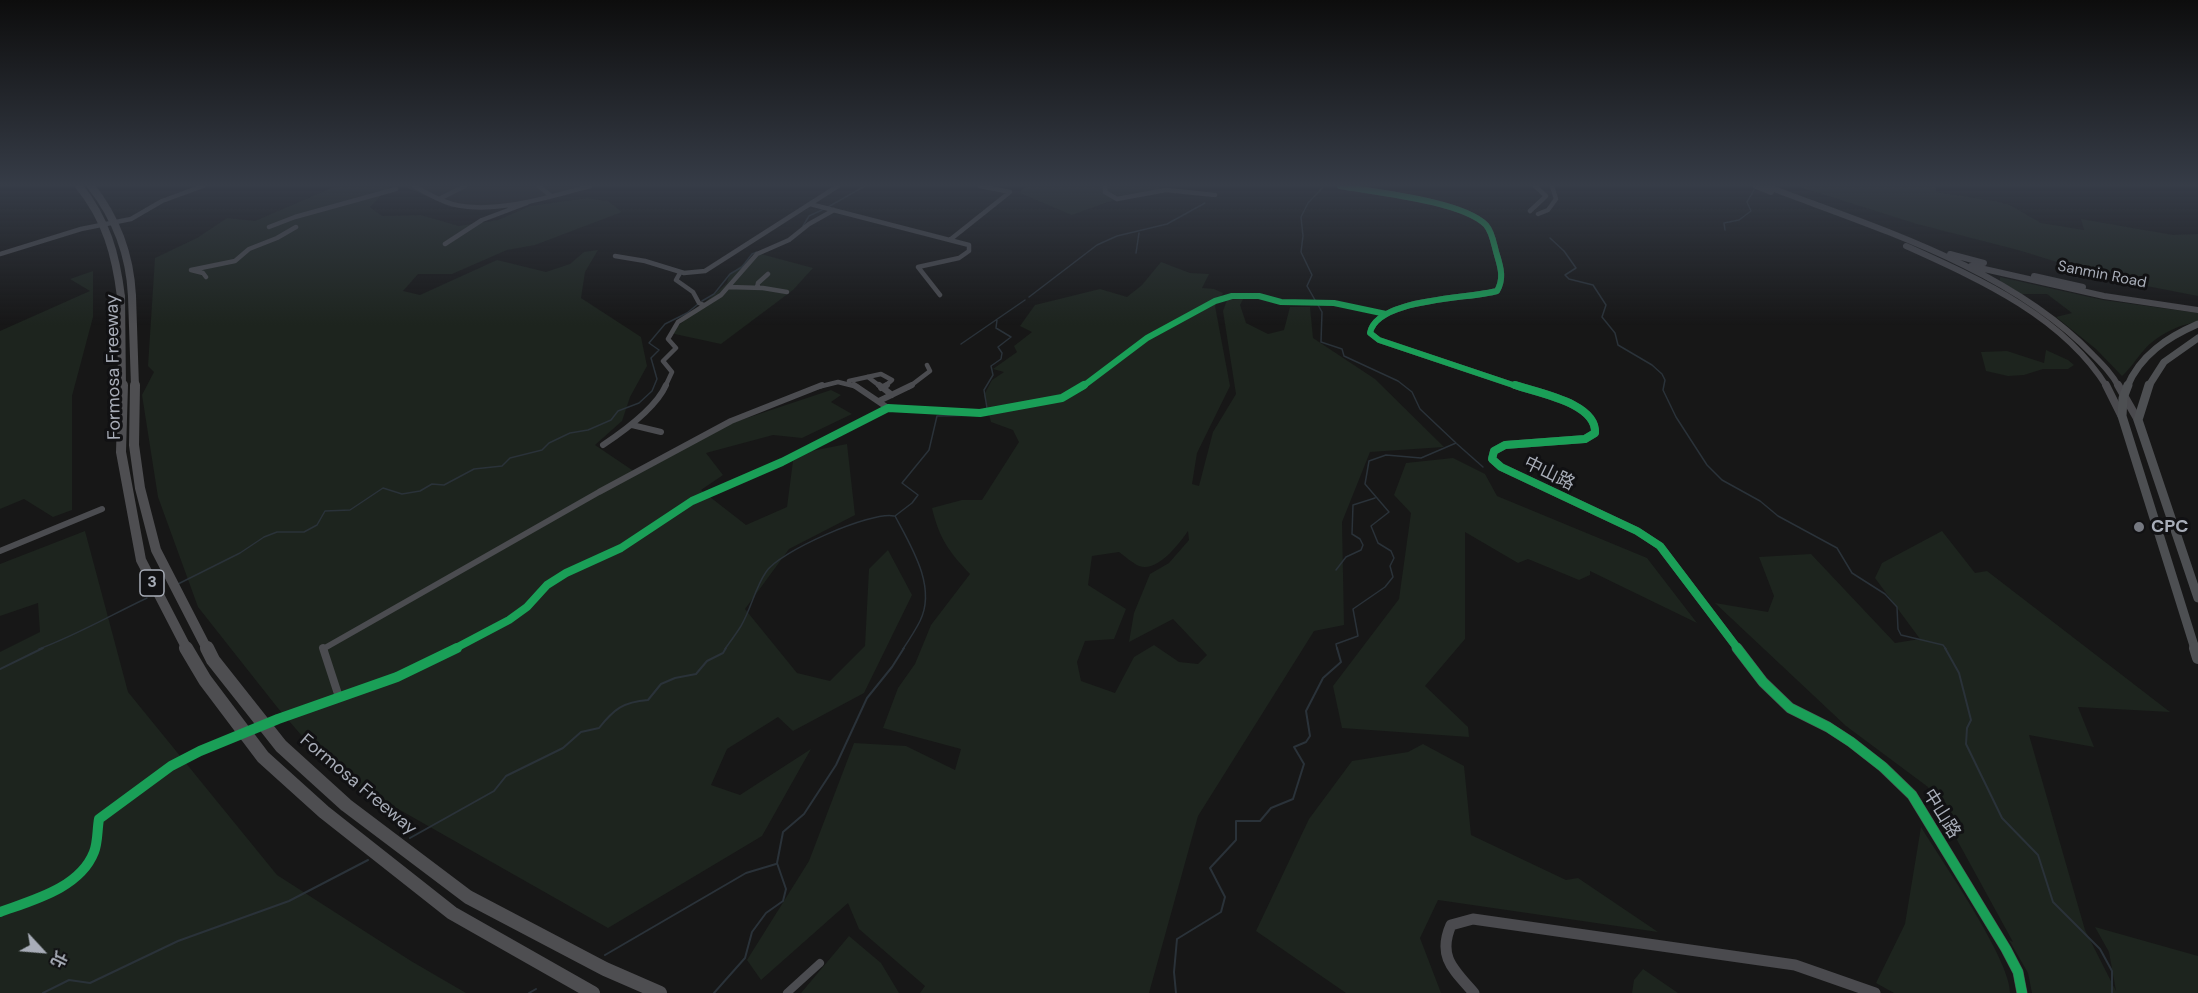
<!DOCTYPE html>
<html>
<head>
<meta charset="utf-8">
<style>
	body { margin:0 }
	#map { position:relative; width:2198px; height:993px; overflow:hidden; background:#171717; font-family:"DM Sans","Noto Sans TC",sans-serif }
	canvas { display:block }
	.north { position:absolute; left:12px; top:921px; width:60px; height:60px; -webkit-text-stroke:4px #111113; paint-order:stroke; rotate:116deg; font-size:16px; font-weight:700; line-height:24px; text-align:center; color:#a8adb8 }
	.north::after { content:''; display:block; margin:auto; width:21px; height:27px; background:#a8adb8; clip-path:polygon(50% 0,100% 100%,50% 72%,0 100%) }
</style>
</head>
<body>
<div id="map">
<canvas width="2198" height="993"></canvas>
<div class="north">北</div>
</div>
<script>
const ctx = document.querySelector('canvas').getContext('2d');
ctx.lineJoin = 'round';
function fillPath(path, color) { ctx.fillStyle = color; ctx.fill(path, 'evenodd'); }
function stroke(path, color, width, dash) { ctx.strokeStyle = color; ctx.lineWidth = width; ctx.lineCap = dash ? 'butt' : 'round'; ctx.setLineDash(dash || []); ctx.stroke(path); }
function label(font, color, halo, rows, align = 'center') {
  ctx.font = font + ' "DM Sans","Noto Sans TC",sans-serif'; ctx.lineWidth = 6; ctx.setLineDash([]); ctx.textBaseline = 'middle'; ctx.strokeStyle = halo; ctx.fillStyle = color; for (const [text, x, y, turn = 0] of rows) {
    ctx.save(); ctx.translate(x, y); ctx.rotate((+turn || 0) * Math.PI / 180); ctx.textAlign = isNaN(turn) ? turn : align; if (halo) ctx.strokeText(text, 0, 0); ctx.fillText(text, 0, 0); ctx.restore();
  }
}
fillPath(new Path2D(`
	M403,186H595L538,201L478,209L450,207Z`), '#212123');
fillPath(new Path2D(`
	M336,186H394L388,188L370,207L382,216L421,215L459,226L498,220L530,206L587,198L608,201L622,212L535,245L507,250L452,274H418L403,291L420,295L497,260L546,272L570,264L584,252L598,250L585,272L581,298L641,337L647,366L630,397L622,421L595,445L638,474L729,424L831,390L841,395L831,402L852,414L802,438L773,435L706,453L723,475L701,490L746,525L787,507L793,461L811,451L847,444L855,515L789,549L745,609L797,673L830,681L865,646L869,569L888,550L912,595L864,693L793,731L778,717L727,749L711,785L740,795L811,749L762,836L608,928L333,772L277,707L198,607L158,497L142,395L154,372L148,366L155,258L197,238L227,218L255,221Z
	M1026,186H1158L1161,190L1114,200L1072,215L1019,193Z
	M1796,186H1936V192L1995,201L2010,205L2041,223L2084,230L2081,219L2173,235L2198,234V296L2116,280L2018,250L1917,224Z
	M757,253L813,268L793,290L721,344L670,333L727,283L729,275Z
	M1161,262L1190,273L1209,274L1202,288L1214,289L1223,293L1215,306L1230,386L1197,453L1192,484L1199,486L1213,432L1236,394L1223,311L1227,300L1243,299L1240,305L1246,323L1268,334L1284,330L1290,307H1310L1313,338L1375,379L1444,447L1370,452L1342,522L1344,625L1314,631L1198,816L1149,993H920L925,986L859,929L848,903L761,980L747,960L809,861L854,743L906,746L955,770L961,749L883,728L898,688L915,664L931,625L970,574C949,552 939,538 932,508L962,500H982L1019,442L1013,430L991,422L984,395L992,380L1004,372L993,369L1017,352L1014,346L1032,332L1020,326L1035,305L1100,289L1127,297L1142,285ZM1188,531L1189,540L1169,563L1150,574L1134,613L1129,642L1173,619L1207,655L1198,664L1179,662L1154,645L1134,657L1115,693L1081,681L1077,662L1085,641L1114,639L1126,609L1088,585L1092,556L1119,552C1125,556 1132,563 1139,566C1157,573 1179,544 1188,531Z
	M93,271V317L72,396V510L53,517L24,499L0,509V331L90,291L70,279Z
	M2000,277L2103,300L2198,313V322C2179,324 2156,336 2144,350C2136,359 2131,368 2122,376L2096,349L2056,317L2072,313L2047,294H2021L2000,281Z
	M2046,350L2068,360L2074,365L2068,369H2043L2024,375L2008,376L1986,371L1981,352L2007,351L2044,363Z
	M1453,458L1485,474L1497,496L1647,558L1697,623L1590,571V575L1579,580L1528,559L1518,563L1465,532V639L1425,686L1468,727L1469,737L1342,728L1333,686L1399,599L1411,513L1394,495L1406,463Z
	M85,531L128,692L277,875L411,961L466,993H0V652L40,632L38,603L0,616V564Z
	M1942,531L1975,573L1987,571L2170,712L2078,707L2094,747L2029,735L2085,930L2116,991L2109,952L2095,927L2198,956V993H2032L2028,973L2009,940L2013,942L1928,787L1846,726L1715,603L1768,612L1774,596L1759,557L1811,554L1895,643L1920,639L1875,578L1882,563Z
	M1423,744L1464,766L1471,835L1566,880L1578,878L1658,932L1438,900L1420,938L1441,993H1346L1256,931L1309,819L1352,761L1408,752Z
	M1921,827C1941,860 2011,960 2010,993H1894L1876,983L1905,924Z
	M849,936L881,963L899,993H801Z
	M1643,969L1678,993H1632L1634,980Z`), '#1d241e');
stroke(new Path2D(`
	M828,207L865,186
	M803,226L809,216L824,209
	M1725,230L1724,223L1739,220L1751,211L1747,202L1754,190
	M1550,238L1564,251L1576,268L1565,275L1569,279L1593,285L1606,305L1602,317L1615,333L1618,345L1652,365L1662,374L1665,380L1663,390L1676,417L1707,465L1722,480L1760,501L1778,516L1837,548L1852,573L1885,594L1897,607L1898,629L1901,635L1943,645L1946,649
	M1136,253L1139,233
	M1029,297L1097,245L1117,236L1167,224L1205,203
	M1315,300L1307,286L1312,275L1301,252L1303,236L1301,217L1308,203L1324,186
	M702,301L714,294L730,274L742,267L752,254L757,252
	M1318,305L1322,312L1321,342L1342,349L1344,356L1398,381L1412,392L1420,409L1456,443L1421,458L1386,455L1369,461L1365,484L1389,512L1371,526L1378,543L1391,551L1394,558L1390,566L1393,577L1385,587L1353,609L1358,636L1336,644L1337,649
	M961,344L1025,300
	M987,408L984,390L993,375L991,366L1001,359L1002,353L998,347L1011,337L996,328L997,320
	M1457,444L1483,467
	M1336,570L1346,557L1361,550L1363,545L1360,539L1352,534L1353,505L1375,498
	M178,584L240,553L264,537L277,532H304L317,525L325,511L350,510L383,488L402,494L420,491L432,484L444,485L474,469L502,466L510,458L542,450L549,443L570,433L588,430L611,420L618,411L639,403L652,391L657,379L651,358L659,350L649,343L665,324L687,313L698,304
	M39,649C77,635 111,615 147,598
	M725,649C730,642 736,634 741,626C751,609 755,588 766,572C778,552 871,511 894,516
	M903,649C909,640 915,631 920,621C937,587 911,546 895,516L912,503L918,495L902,483L929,450L937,416L983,415`), '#2a3239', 1.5);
stroke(new Path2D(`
	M1945,648L1959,673L1971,720L1967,728L1966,744L2002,818L2038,855L2053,902L2100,949L2112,971V993
	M0,669L43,648
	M410,838L494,791L506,776L563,748L581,732L599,728C614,709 623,702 648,700L661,684L675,678L696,674L707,661L723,653L726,648
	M605,955L746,873L776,864
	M43,993L69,980L90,983L178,941L289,901L368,860
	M529,993L536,989
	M714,993L745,958L752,932L766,913L783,901L786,889L777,863L783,832L804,814L836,765L867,698L892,667L904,648
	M1176,993L1174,972L1177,939L1221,912L1225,897L1210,868L1236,840V821H1260L1271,808L1293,799L1304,764L1294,747L1306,742L1310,736L1306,711L1323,678L1341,662L1337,648`), '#2a3239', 2);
stroke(new Path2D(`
	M414,186C426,193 438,200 452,204C493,215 550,197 590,186
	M539,186L551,196
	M1105,186V192L1117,199L1166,190L1215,195
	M441,198L465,186
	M810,204L969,245V251L959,258L918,267L940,295
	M1530,211L1546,196L1535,186
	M1538,214L1548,210L1556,199L1552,186
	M269,227L295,217L396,189
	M951,239L1010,192L980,186
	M445,244L482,220L527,203
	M0,254L81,229L131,219L162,201L203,186
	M615,256L645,261L684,273L705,271L838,186
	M680,273L676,280L693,292L699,303L704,305
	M206,277L203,273L191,270L235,261L249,249L277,238L296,227
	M728,287L763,288L787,292
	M757,288L758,283L768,274
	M868,377L881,387
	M849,381L881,374L892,380L884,387
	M665,387L672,372L663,361L676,348L668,339L678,322L721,295L757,254L789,240L809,224L834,210
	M818,387L838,382L858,387
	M909,387L930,371L927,365
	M1082,387L1147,338L1215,301L1232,296H1259L1281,302L1334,303L1386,314`), '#4b4c50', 4.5);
stroke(new Path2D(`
	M854,385L888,408
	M879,385L892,395
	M881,388L887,385
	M879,401L912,385
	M632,425L661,432
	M603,445C624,431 656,408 666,385
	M0,551L102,509
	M323,649L599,492L731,421L822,385
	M454,649L509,620L527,607L547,585L566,573L621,548L692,501L782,462L888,408L980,413L1062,398L1084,385`), '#4b4c50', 6);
stroke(new Path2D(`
	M323,648L339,697
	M278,719L397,677L457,648
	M0,912C33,900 80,888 94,852C98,842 97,830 99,819L171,766L200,751
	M787,993L820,963`), '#4b4c50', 8);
stroke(new Path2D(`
	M1340,186C1374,192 1463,201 1486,225C1493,233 1494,246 1497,255C1501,268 1504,279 1497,291C1469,299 1376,298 1370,333L1379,340L1519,387
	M1756,186L1771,192
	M1766,186C1876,228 2010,268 2093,355C2103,365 2112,374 2119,387
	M1906,246C1979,279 2063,316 2107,387
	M1950,254L1984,263
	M1971,266L2104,296L2198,310
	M2034,276L2083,287`), '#4a4a4e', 6);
stroke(new Path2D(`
	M1515,385C1538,393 1597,403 1595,433L1585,439L1505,445L1494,451L1492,459L1501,467L1637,531L1660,546L1738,649
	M2106,385L2121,415
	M2118,385L2138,420`), '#4a4a4e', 8);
stroke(new Path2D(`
	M1737,648L1763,682L1790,708L1828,727L1851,742L1883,767L1912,795L2006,949L2018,972L2022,993
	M1474,993C1454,970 1437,957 1451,925L1473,919L1795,965L1875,993`), '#4a4a4e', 11);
stroke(new Path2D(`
	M2127,387C2140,355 2168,337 2198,324
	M2148,387L2164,362L2198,338`), '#4d4f52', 7);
stroke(new Path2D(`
	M2128,385L2123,398L2122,416L2195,649
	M2149,385L2138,420L2198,598`), '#4d4f52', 9);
stroke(new Path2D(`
	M2195,648L2198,658`), '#4d4f52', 12);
stroke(new Path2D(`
	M132,296L135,387
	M121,297L122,387`), '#4e4e51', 8);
stroke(new Path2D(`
	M123,385L121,452L141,560L187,649
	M135,385L134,445L140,488L156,550L207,649`), '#4e4e51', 10);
stroke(new Path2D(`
	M186,648L205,680L263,757L324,812L452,913L593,993
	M207,648L213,660L281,746L346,805L468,897L605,969L660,993`), '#4e4e51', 14);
stroke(new Path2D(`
	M200,751L278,719`), '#4b4c50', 8);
stroke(new Path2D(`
	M79,186C106,219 116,255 121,297
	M91,186C117,219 130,254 132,296`), '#4e4e51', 8);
stroke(new Path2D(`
	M1340,186C1374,192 1463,201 1486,225C1493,233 1494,246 1497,255C1501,268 1504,279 1497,291C1469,299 1376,298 1370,333L1379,340L1519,387
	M1082,387L1147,338L1215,301L1232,296H1259L1281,302L1334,303L1386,314`), '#1a9f57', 6);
stroke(new Path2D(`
	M1515,385C1538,393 1597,403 1595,433L1585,439L1505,445L1494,451L1492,459L1501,467L1637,531L1660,546L1738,649
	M454,649L509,620L527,607L547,585L566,573L621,548L692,501L782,462L888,408L980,413L1062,398L1084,385`), '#1a9f57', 8);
stroke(new Path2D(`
	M1737,648L1763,682L1790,708L1828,727L1851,742L1883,767L1912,795L2006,949L2018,972L2022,993
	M0,912C33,900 80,888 94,852C98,842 97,830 99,819L171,766L200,751L278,719L397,677L457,648`), '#1a9f57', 10);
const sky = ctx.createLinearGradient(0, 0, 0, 325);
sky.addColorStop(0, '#0d0d0d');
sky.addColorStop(0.57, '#363c47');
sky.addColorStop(1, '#363c4700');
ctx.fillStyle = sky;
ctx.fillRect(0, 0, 2198, 325);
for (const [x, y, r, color] of [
	[2139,527,6,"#757880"]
]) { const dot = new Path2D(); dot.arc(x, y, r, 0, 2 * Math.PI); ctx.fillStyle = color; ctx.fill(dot); stroke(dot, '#111113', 2); }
label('15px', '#a8adb8', '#111113', [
	["Sanmin Road",2102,275,11]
]);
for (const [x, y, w] of [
	[152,583,24]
]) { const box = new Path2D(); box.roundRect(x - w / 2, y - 13, w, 26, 4.5); ctx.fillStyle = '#111113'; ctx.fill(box); stroke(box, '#a8adb8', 1.5); }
label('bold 16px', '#a8adb8', null, [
	["3",152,583]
]);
label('18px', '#a8adb8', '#111113', [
	["Formosa Freeway",114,367,-91],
	["中山路",1549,474,26],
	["Formosa Freeway",358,785,40],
	["中山路",1941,814,58]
]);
label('bold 18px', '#a8adb8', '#111113', [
	["CPC",2151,527]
], 'left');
</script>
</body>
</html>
